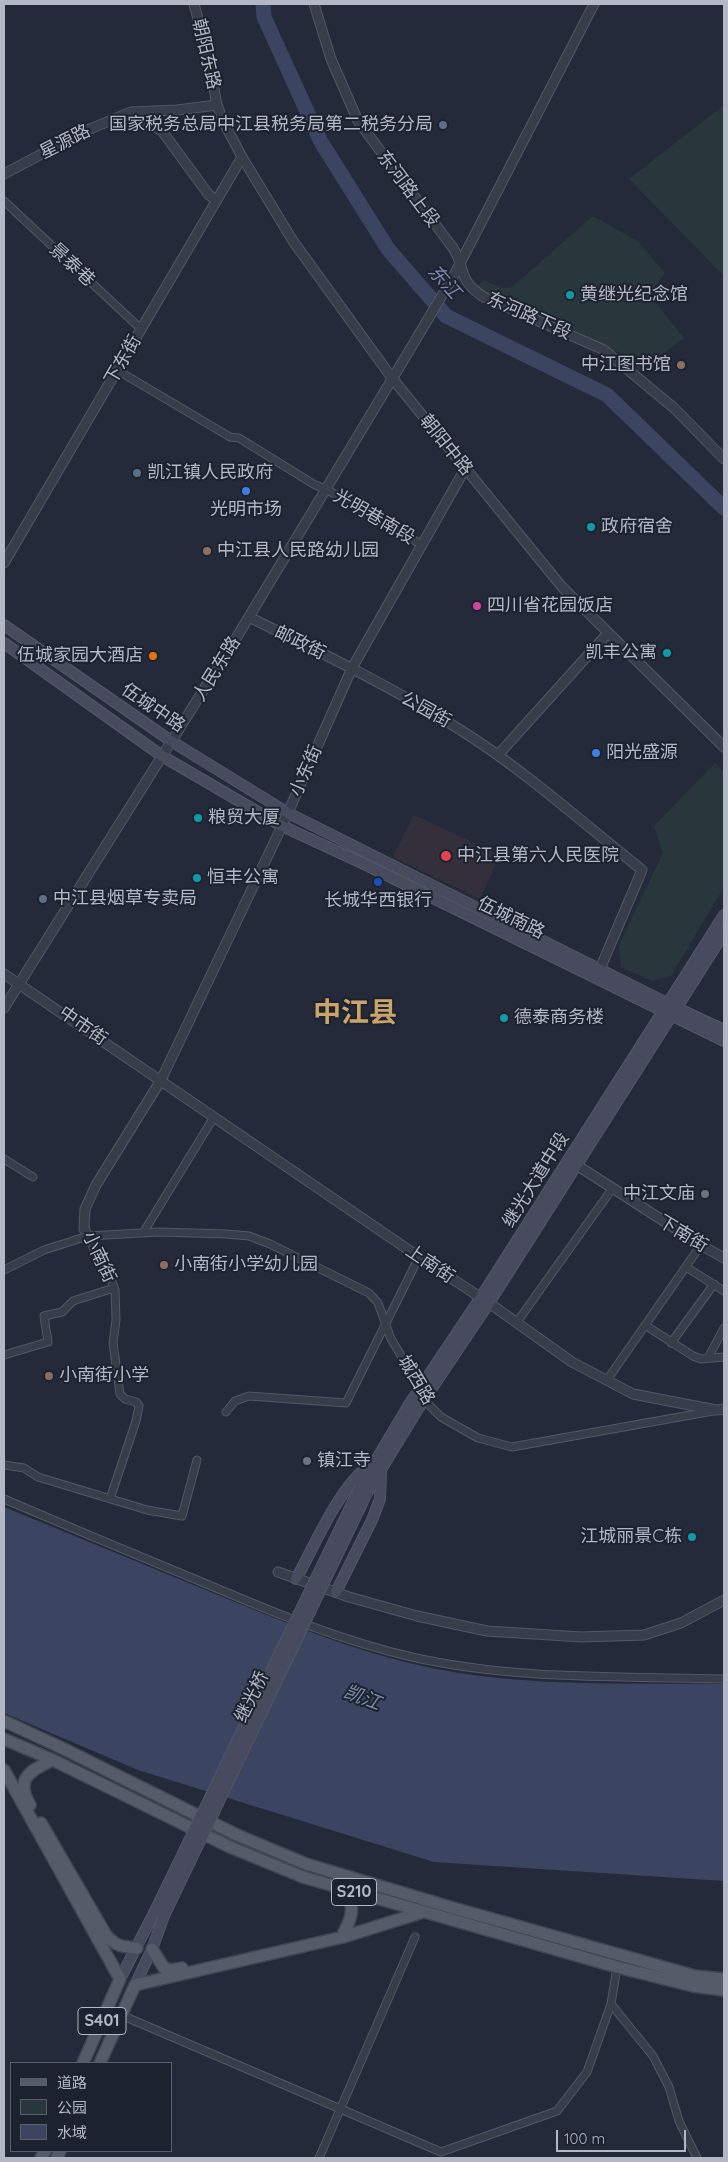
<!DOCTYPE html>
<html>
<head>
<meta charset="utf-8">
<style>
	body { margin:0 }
	#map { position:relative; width:728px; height:2162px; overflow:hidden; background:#252a3a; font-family:Quicksand,"Noto Sans SC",sans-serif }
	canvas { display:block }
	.frame { position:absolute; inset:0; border:5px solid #b4b8c6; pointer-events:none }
	.legend { position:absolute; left:10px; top:2062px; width:162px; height:90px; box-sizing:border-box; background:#1d222f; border:1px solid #595e6b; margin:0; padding:6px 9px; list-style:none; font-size:15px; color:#b4b8c6 }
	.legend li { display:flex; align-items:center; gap:10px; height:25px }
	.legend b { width:25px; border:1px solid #595e6b }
	.scale { position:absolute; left:556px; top:2130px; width:130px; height:22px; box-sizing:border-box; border:2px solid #b4b8c6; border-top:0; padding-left:6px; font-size:15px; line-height:18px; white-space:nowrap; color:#b4b8c6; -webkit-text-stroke:4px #1d222f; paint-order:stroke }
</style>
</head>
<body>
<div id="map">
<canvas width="728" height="2162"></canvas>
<div class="frame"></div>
<ul class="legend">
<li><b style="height:6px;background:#565b6a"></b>道路</li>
<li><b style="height:14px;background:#28373c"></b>公园</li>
<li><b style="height:14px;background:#3b4562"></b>水域</li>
</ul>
<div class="scale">100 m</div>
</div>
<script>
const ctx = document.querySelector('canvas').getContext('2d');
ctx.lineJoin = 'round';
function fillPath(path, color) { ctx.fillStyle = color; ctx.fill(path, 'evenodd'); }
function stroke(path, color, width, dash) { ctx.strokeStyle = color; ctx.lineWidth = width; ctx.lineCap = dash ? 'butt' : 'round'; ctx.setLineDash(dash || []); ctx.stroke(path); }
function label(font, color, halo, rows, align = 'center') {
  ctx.font = font + ' Quicksand,"Noto Sans SC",sans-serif'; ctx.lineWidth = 4; ctx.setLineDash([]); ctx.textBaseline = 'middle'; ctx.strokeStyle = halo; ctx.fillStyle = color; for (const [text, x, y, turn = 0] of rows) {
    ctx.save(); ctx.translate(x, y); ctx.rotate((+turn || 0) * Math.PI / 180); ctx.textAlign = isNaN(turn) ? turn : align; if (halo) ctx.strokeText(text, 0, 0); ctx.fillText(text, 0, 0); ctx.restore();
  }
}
fillPath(new Path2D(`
	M414,815L500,855L480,899L393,857Z`), '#33303c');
fillPath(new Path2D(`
	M724,105V276L629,179Z
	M593,216L638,241L665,273L650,296L684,338L640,371L620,353L572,330L486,293L476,287L484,280L502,288L512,287Z
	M715,763L724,772V887L671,976L652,981L621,967L619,945L663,853L654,826Z`), '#28373c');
fillPath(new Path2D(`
	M4,1507C74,1536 143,1564 213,1593C288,1624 362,1655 442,1670C534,1687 631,1683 724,1684V1881L434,1862L138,1770L4,1713Z`), '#3b4562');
stroke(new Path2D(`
	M263,4L264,17L321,142L388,249L446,316L607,395L724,508`), '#3b4562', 15);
const minor = new Path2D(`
	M4,201L141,329
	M117,370L230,437L239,438L315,485L326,489L422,545
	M4,1159L33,1177
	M143,1233L214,1117
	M88,1236L95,1252L108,1270L115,1290L116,1320L113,1343L120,1394L125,1399L136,1402L139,1406L136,1421L110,1499
	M686,1267L724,1291
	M4,1270L44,1250L88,1236L159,1232L227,1234L249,1236L270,1244L369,1293L378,1303L391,1339L414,1377L427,1403L441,1417L478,1438L512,1447L713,1411
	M517,1322L612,1189
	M645,1325L693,1356L701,1359L724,1357
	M671,1343L714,1284
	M4,1355L48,1342L44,1316L62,1312L73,1301L114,1288
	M708,1358L724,1328
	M607,1380L701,1245
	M226,1412L235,1401L249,1396L346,1403L419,1257
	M4,1465L24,1468L38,1477L147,1510L182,1516L197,1460
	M4,1499C72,1528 141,1557 209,1585C275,1613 342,1641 412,1657C513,1680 621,1676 724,1679
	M611,2004L653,2056L669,2087L679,2121L697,2158
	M121,2015L441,2152L557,2111L587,2072L611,2004L617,1967
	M319,2158L415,1937`);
const tertiary = new Path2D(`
	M194,4L208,56L217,105L224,123L242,157L293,241L392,378L562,587L724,747
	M314,4L331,59L358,121L453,248C467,271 457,278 482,296L604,350L674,408L724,459
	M131,113L162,131L209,195L217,200
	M4,174L85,131L131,112L177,110L217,105
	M4,563L242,157
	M249,617C320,652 392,687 459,729C523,769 583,823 642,870L597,976
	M498,755L608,633
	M4,974L419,1257L489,1303L572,1362L633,1394L716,1410L724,1409
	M4,1008L238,635L409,351L453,277L594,4
	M572,1162L701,1245L724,1258
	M88,1236L84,1229L85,1209L96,1185L161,1080L282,826L352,668L465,469
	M278,1572L349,1597L417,1616L487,1631L581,1637L644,1635L681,1623L724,1600`);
const secondary = new Path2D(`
	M4,625L171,741L288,813L677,1008L724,1030
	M4,643L162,756L282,826L362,863L724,1041
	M360,1487L410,1403L481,1297L724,915
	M368,1491L418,1409L489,1303L724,933
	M296,1579C316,1543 337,1491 368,1466
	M336,1592L372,1520L380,1499L381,1471
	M120,1979L155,1911
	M135,1985L152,1949L164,1916`);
const primary = new Path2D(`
	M4,1721L62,1748L237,1835L306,1864L453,1908L695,1976L724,1979
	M4,1739L53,1760L230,1847L303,1877L617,1967L693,1986L724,1990
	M4,1770L120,1979L83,2063
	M30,1805C15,1779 29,1771 53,1760
	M41,1823L106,1935C115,1946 123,1947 137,1948
	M344,1889C355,1904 353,1916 344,1932
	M152,1949L164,1968L172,1970L182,1968
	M100,2063L135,1985L343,1937L423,1912
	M41,2158L45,2151
	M57,2158L60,2151`);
stroke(minor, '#535865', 9);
stroke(tertiary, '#535865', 11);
stroke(secondary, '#535865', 12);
stroke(primary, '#414653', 14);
stroke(minor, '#383d4a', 7);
stroke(tertiary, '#383d4a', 9);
stroke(secondary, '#474b5d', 10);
stroke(primary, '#565b6a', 11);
const secondaryBridge = new Path2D(`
	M155,1911L360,1487
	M164,1916L368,1491`);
stroke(secondaryBridge, '#535865', 12, []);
stroke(secondaryBridge, '#474b5d', 10);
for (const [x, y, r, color] of [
	[443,125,5,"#5c6f8a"],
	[570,295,5,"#0f9aa8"],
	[681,365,5,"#8d6e63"],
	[137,473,5,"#5c6f8a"],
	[246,491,5,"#3f7fe0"],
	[591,527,5,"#0f9aa8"],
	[207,551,5,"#8d6e63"],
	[477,606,5,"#d1479c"],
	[667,653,5,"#0f9aa8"],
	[153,656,5,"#e8710a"],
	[596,753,5,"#3f7fe0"],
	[198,818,5,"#0f9aa8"],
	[446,856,6,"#e0444e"],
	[197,878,5,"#0f9aa8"],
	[378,882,5,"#1a4fb4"],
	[43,899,5,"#5c6f8a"],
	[504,1018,5,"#0f9aa8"],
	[705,1194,5,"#6b7280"],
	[164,1265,5,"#8d6e63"],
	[49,1376,5,"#8d6e63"],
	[307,1461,5,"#6b7280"],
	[692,1537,5,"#0f9aa8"]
]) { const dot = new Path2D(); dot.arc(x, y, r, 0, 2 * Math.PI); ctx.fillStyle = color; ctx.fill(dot); stroke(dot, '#1d222f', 2); }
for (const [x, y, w] of [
	[354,1892,45],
	[102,2021,48]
]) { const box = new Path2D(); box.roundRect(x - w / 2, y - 13.5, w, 27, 4); ctx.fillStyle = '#1d222f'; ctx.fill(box); stroke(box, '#b4b8c6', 1); }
label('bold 16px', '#b4b8c6', null, [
	["S210",354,1892],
	["S401",102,2021]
]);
label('18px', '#b4b8c6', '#1d222f', [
	["朝阳东路",206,54,77],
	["星源路",65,142,-27],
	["东河路上段",408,189,53],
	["景泰巷",72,265,43],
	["东河路下段",529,316,24],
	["下东街",123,360,-60],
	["朝阳中路",446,445,51],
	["光明巷南段",374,517,30],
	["邮政街",300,643,26],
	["人民东路",217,669,-58],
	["伍城中路",153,708,34],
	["公园街",426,710,29],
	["小东街",306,771,-66],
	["伍城南路",511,918,26],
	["中市街",83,1026,35],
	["继光大道中段",536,1180,-58],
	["下南街",683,1234,31],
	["小南街",99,1257,65],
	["上南街",430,1264,34],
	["城西路",416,1380,59],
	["继光桥",252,1697,-64]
]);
label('18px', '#b4b8c6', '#1d222f', [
	["国家税务总局中江县税务局第二税务分局",433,125,"right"],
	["黄继光纪念馆",580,295],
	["中江图书馆",671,365,"right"],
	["凯江镇人民政府",147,473],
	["光明市场",246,510,"center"],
	["政府宿舍",601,527],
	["中江县人民路幼儿园",217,551],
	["四川省花园饭店",487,606],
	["凯丰公寓",657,653,"right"],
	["伍城家园大酒店",143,656,"right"],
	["阳光盛源",606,753],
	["粮贸大厦",208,818],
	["中江县第六人民医院",457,856],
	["恒丰公寓",207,878],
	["中江县烟草专卖局",53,899],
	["长城华西银行",378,901,"center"],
	["德泰商务楼",514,1018],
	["中江文庙",695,1194,"right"],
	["小南街小学幼儿园",174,1265],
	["小南街小学",59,1376],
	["镇江寺",317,1461],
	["江城丽景C栋",682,1537,"right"]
], 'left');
label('italic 19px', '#7d8aab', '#1d222f', [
	["东江",444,282,48],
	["凯江",362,1698,21]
]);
label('bold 28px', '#cba469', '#1d222f', [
	["中江县",355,1014]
]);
</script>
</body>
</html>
